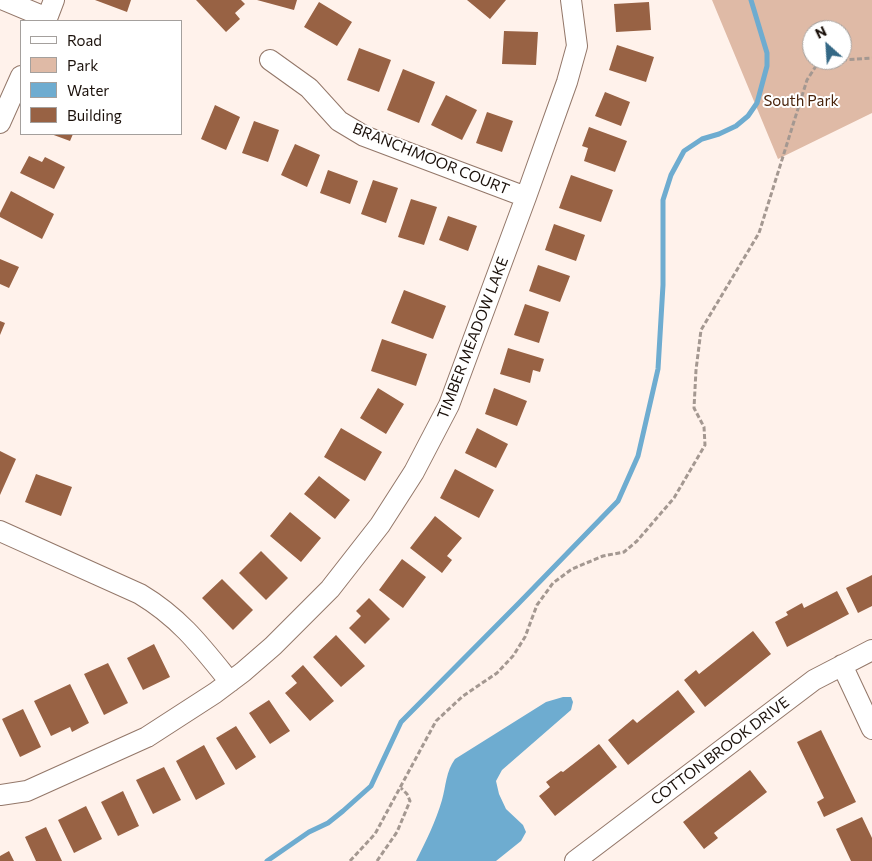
<!DOCTYPE html>
<html>
<head>
<meta charset="utf-8">
<style>
	body { margin:0 }
	#map { position:relative; width:872px; height:861px; overflow:hidden; background:#fff2eb; font-family:Commissioner,sans-serif }
	canvas { display:block }
	.legend { position:absolute; left:20px; top:20px; width:162px; height:115px; box-sizing:border-box; background:#fff; border:1px solid #a4a09d; margin:0; padding:6px 9px; list-style:none; font-size:15px; color:#1b110b }
	.legend li { display:flex; align-items:center; gap:10px; height:25px }
	.legend b { width:25px; border:1px solid #a4a09d }
	.north { position:absolute; left:802px; top:20px; width:50px; height:50px; box-sizing:border-box; background:#fff; border:1px solid #a4a09d; border-radius:50%; rotate:334deg; font-size:14px; font-weight:700; line-height:20px; text-align:center; color:#1b110b }
	.north::after { content:''; display:block; margin:auto; width:18px; height:22px; background:#346885; clip-path:polygon(50% 0,100% 100%,50% 72%,0 100%) }
</style>
</head>
<body>
<div id="map">
<canvas width="872" height="861"></canvas>
<ul class="legend">
<li><b style="height:6px;background:#fff"></b>Road</li>
<li><b style="height:14px;background:#dfbaa6"></b>Park</li>
<li><b style="height:14px;background:#6eacd0"></b>Water</li>
<li><b style="height:14px;background:#986244"></b>Building</li>
</ul>
<div class="north">N</div>
</div>
<script>
const ctx = document.querySelector('canvas').getContext('2d');
ctx.lineJoin = 'round';
function fillPath(path, color) { ctx.fillStyle = color; ctx.fill(path, 'evenodd'); }
function stroke(path, color, width, dash) { ctx.strokeStyle = color; ctx.lineWidth = width; ctx.lineCap = dash ? 'butt' : 'round'; ctx.setLineDash(dash || []); ctx.stroke(path); }
function label(font, color, halo, rows, align = 'center') {
  ctx.font = font + ' Commissioner,sans-serif'; ctx.lineWidth = 4; ctx.setLineDash([]); ctx.textBaseline = 'middle'; ctx.strokeStyle = halo; ctx.fillStyle = color; for (const [text, x, y, turn = 0] of rows) {
    ctx.save(); ctx.translate(x, y); ctx.rotate((+turn || 0) * Math.PI / 180); ctx.textAlign = isNaN(turn) ? turn : align; if (halo) ctx.strokeText(text, 0, 0); ctx.fillText(text, 0, 0); ctx.restore();
  }
}
fillPath(new Path2D(`
	M712,0H872V113L778,159ZM812,30H842V60H812Z`), '#dfbaa6');
fillPath(new Path2D(`
	M563,697H571L573,702L571,710L502,770L496,781L499,794L506,809L523,825L526,832L521,841L496,861H416C426,841 436,821 442,800C446,786 446,771 455,759L546,702Z`), '#6eacd0');
stroke(new Path2D(`
	M267,861L309,832L328,823L343,811L371,786L401,722L519,603L618,501L638,456L658,369L663,285V200L671,175L684,151L702,139L719,134L736,126L748,116L757,103L767,66V53L751,0`), '#6eacd0', 5);
fillPath(new Path2D(`
	M95,0H131L127,12Z
	M196,0H241L245,4L235,13L240,19L226,32Z
	M257,0H297L294,10Z
	M467,0H506L490,19Z
	M319,2L352,22L337,46L304,27Z
	M649,2L651,30L616,32L614,4Z
	M504,31L538,32L536,65L502,64Z
	M617,45L654,57L646,82L609,70Z
	M359,48L391,60L379,92L347,80Z
	M403,69L435,82L419,123L387,110Z
	M605,92L630,102L621,126L595,116Z
	M446,95L477,110L462,140L431,125Z
	M215,105L240,117L226,150L201,139Z
	M487,112L513,121L502,152L476,143Z
	M254,121L279,130L268,162L242,153Z
	M589,127L627,141L615,172L584,161L588,148L582,146Z
	M51,134H73L70,141Z
	M295,144L320,155L307,187L281,175Z
	M29,156L42,162L45,157L65,167L54,189L20,173Z
	M328,170L358,181L350,204L320,193Z
	M571,175L613,190L601,222L559,208Z
	M373,180L398,188L386,223L361,214Z
	M11,191L54,214L42,239L0,217V213Z
	M411,199L437,207L424,245L398,237Z
	M448,216L477,226L468,251L439,240Z
	M554,224L585,235L576,261L545,250Z
	M0,259L19,267L9,288L0,284Z
	M538,265L570,276L560,302L529,291Z
	M404,290L446,306L433,339L391,323Z
	M525,304L549,312L539,343L514,335Z
	M0,321L5,323L0,335Z
	M382,339L427,354L416,386L371,371Z
	M508,348L544,359L540,372L533,370L530,383L500,374Z
	M378,388L404,404L386,434L360,418Z
	M494,388L527,401L517,426L485,414Z
	M341,428L382,452L365,481L324,457Z
	M477,428L508,444L496,468L465,453Z
	M0,451L16,459L0,495Z
	M455,469L494,490L479,518L440,498Z
	M36,474L72,487L61,516L25,502Z
	M319,476L350,500L335,519L304,494Z
	M290,512L321,538L301,562L270,536Z
	M435,516L462,538L447,556L452,560L442,573L410,548Z
	M261,551L288,578L266,600L239,573Z
	M402,559L426,577L403,608L379,590Z
	M872,575V606L858,613L846,588Z
	M222,579L253,610L233,630L202,598Z
	M837,591L849,614L787,647L775,622L788,615L786,612L802,603L804,608Z
	M369,598L390,619L365,644L349,628L361,616L356,611Z
	M753,631L771,654L705,707L684,680L696,670L699,674Z
	M336,635L365,666L341,687L313,657Z
	M154,644L170,677L143,690L127,658Z
	M108,663L128,703L104,715L84,674Z
	M303,665L334,701L310,721L285,693L297,683L291,676Z
	M70,684L89,723L72,732L70,727L51,736L34,701Z
	M678,690L695,712L628,765L608,740L633,719L637,723Z
	M269,700L290,731L270,744L249,713Z
	M23,709L41,747L20,757L2,719Z
	M236,726L256,757L236,770L216,738Z
	M821,730L856,802L824,817L817,802L824,798L797,742Z
	M599,744L617,767L555,816L539,796L550,787L546,782L561,771L563,772Z
	M204,745L225,784L196,800L176,761Z
	M164,767L181,800L153,814L136,780Z
	M750,770L767,792L714,833L718,838L704,849L683,822Z
	M123,791L139,826L118,836L101,802Z
	M86,806L102,839L74,853L58,820Z
	M862,817L872,838V861H851L836,829Z
	M46,827L62,861H36L25,837Z
	M9,851L14,861H0V856Z`), '#986244');
const street = new Path2D(`
	M4,0L47,18
	M46,21L54,0
	M270,60L309,88L339,121L364,136L526,197
	M0,123L21,76
	M0,531L140,594C180,618 201,646 230,682
	M842,665L872,729
	M0,795L27,791L147,737L215,693L243,672L273,646L330,589L380,525L414,472L449,405L526,197L567,82L577,46L571,0
	M575,861L814,680L872,650`);
stroke(street, '#937769', 22);
stroke(new Path2D(`
	M842,60L872,58
	M350,861L375,834L436,721L463,696L497,673L513,656L525,637L537,605L553,583L572,569L603,556L624,552L637,541L674,498L705,445L704,427L694,408L696,370L701,330L759,233L807,80L816,66L835,60
	M377,861L397,832L410,801L407,794L401,788`), '#a49891', 3, [5, 2.5]);
stroke(street, '#fff', 20);
label('15px', '#48220a', '#fff', [
	["South Park",801,101]
]);
label('15px', '#1b110b', '#fff', [
	["BRANCHMOOR COURT",431,159,22],
	["TIMBER MEADOW LAKE",473,338,-69],
	["COTTON BROOK DRIVE",720,751,-37]
]);
</script>
</body>
</html>
